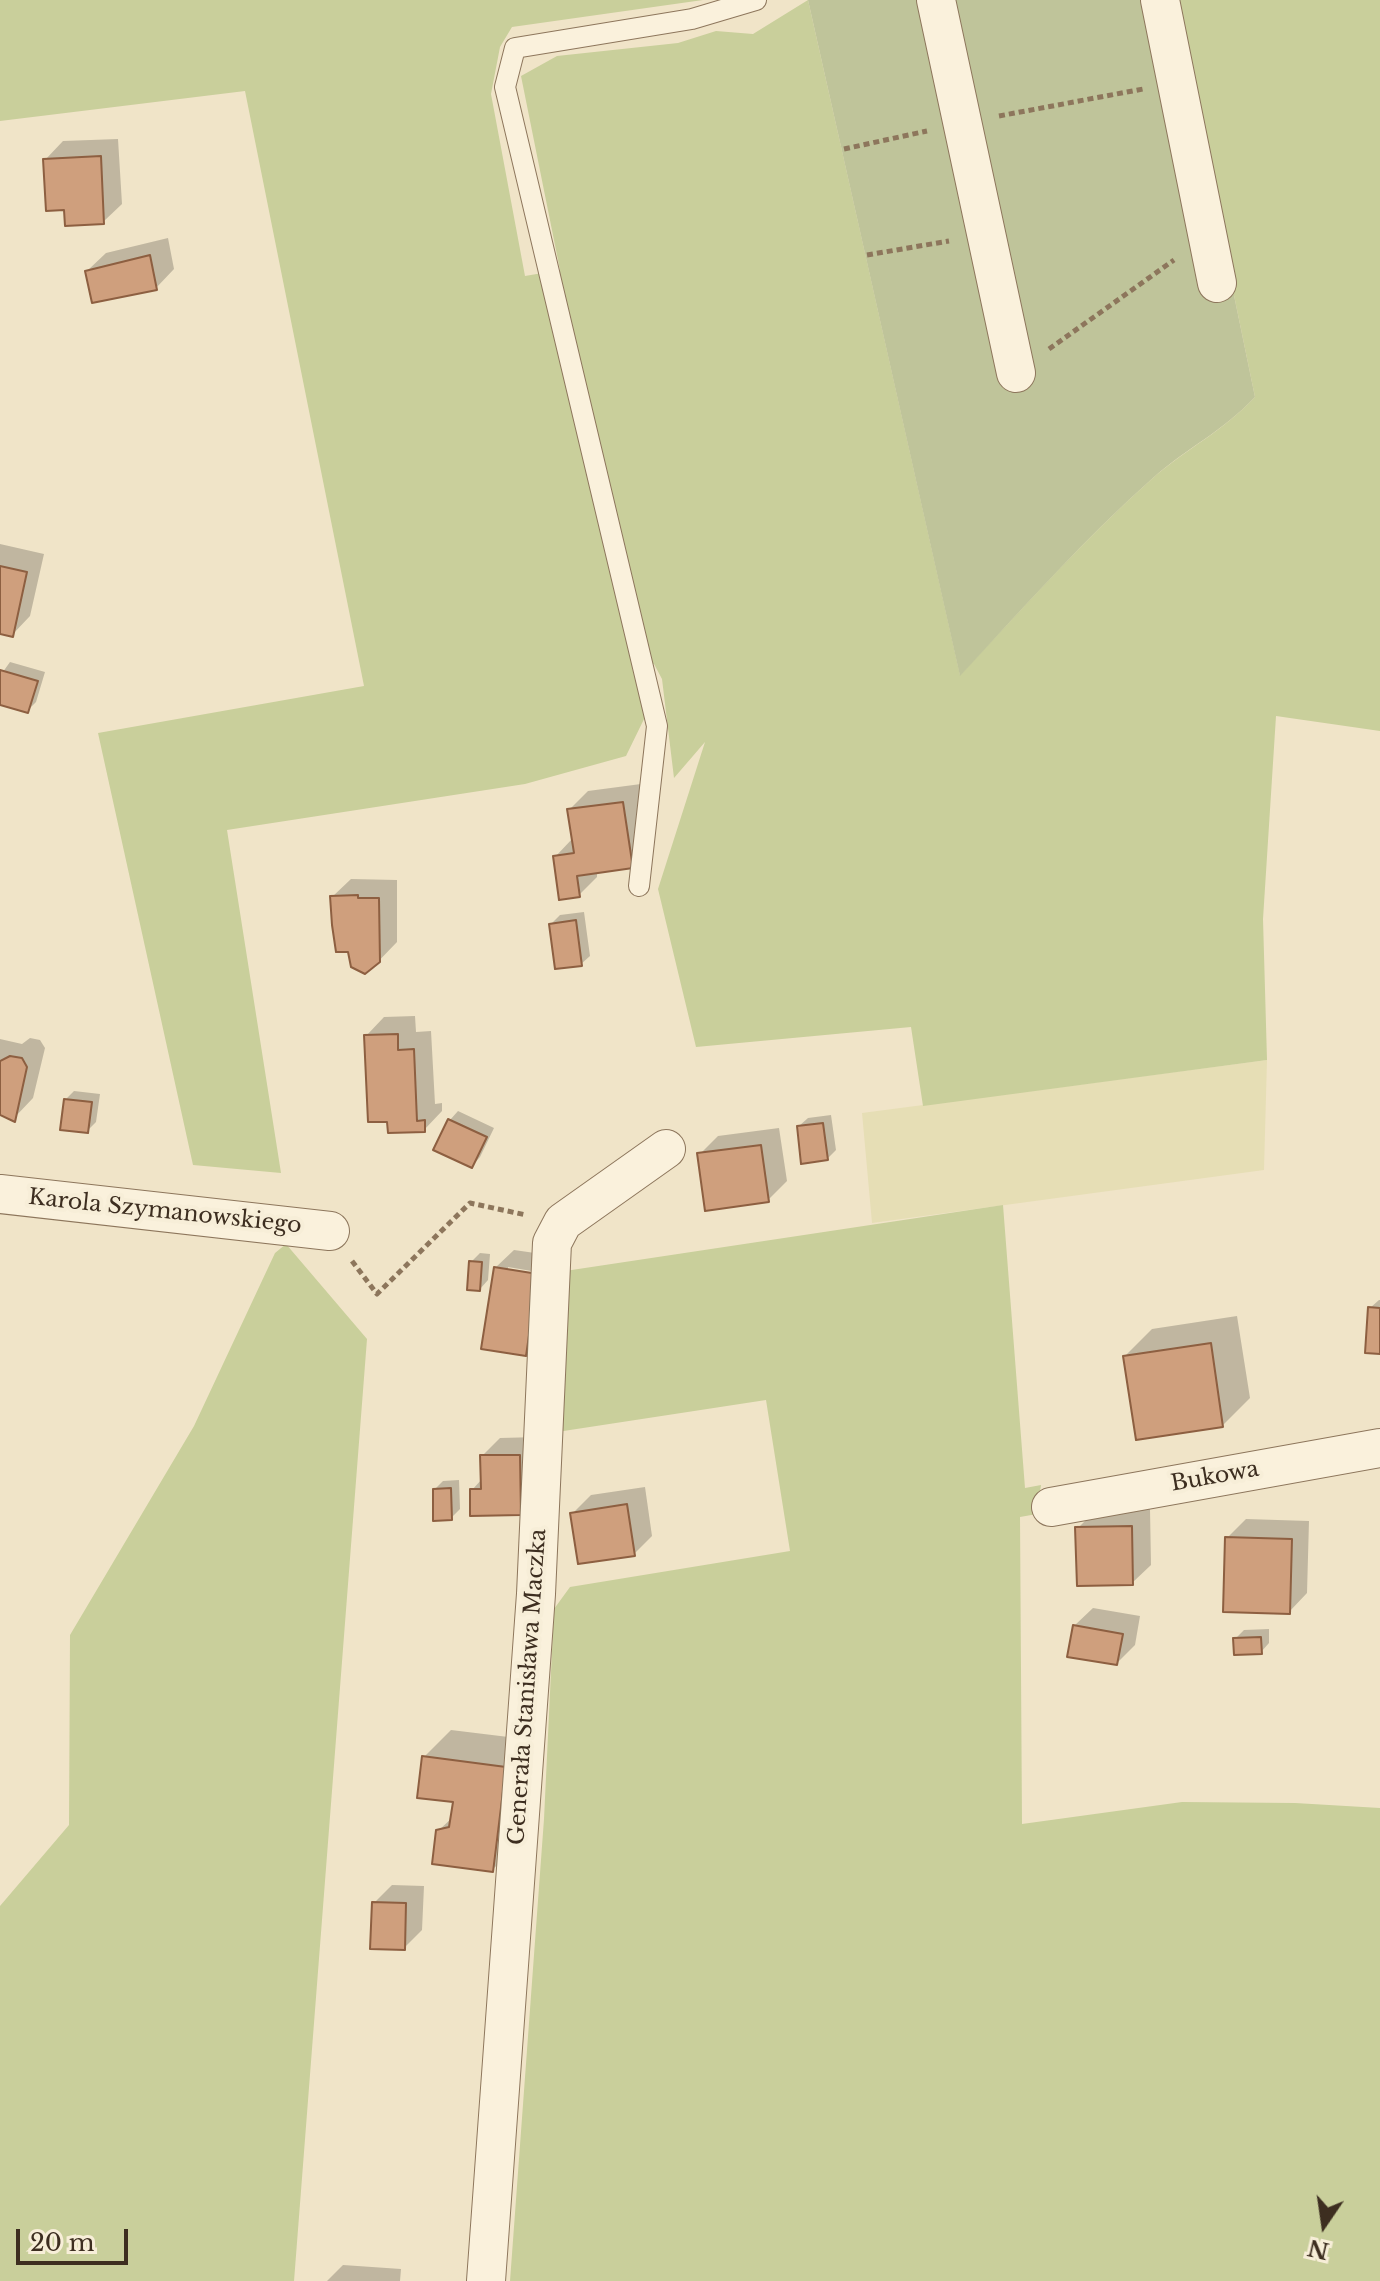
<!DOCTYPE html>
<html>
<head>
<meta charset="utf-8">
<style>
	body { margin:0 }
	#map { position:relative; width:1380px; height:2281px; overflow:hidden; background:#f0e4c8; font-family:"Libre Baskerville",serif }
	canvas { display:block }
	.north { position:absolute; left:1284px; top:2185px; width:80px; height:80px; -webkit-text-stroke:6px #f7eed8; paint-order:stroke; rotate:193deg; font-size:22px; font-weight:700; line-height:32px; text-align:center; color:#3d2e20 }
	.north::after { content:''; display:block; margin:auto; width:28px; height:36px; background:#3d2e20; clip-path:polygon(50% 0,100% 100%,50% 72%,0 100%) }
	.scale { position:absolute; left:16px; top:2229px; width:112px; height:36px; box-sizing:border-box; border:4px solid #3d2e20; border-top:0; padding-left:10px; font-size:24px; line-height:28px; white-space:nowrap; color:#3d2e20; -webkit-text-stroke:6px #f7eed8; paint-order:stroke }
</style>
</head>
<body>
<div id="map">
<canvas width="1380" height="2281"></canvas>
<div class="north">N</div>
<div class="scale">20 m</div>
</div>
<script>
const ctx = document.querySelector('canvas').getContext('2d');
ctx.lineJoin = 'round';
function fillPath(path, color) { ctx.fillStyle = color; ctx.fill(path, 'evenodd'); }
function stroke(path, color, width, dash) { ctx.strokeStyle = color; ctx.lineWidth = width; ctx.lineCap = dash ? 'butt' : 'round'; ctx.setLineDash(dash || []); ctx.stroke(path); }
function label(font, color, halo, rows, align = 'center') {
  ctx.font = font + ' "Libre Baskerville",serif'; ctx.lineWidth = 8; ctx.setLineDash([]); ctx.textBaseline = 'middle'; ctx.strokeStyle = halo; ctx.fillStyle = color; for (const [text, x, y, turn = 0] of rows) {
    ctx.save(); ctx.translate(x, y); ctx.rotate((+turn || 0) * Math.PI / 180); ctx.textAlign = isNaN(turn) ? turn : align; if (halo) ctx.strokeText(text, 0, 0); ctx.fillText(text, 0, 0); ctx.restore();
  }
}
fillPath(new Path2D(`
	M1267,1060L1264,1170L872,1223L862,1113Z`), '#e6deb5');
fillPath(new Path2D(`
	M0,0H703L512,27L500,47L491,94L525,276L560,270L521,76L557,56L678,43L716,31L753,34L808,0L960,675C1023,608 1085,538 1154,477C1189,447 1222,432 1255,397L1173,0H1380V731L1276,716L1263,919L1267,1060L923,1106L911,1027L696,1047L658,889L705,742L674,778L662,679L654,664L632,667L645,717L626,756L525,784L227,830L281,1173L193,1165L98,733L364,686L245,91L0,121Z
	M1003,1205L1025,1488L1041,1485L1037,1514L1020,1517L1022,1824L1182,1802L1295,1803L1380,1808V2281H510L544,1819L554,1609L570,1587L790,1551L766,1400L557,1432L565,1271Z
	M286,1244L367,1339L294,2281H0V1906L69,1825L70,1635L194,1426L275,1253Z`), '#c9cf9b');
fillPath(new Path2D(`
	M808,0H1173L1255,397C1222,432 1188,447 1154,477C1085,538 1023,608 960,676Z`), '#bfc49a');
fillPath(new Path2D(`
	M118,139L122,204L103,222L66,208L45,160L63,141Z
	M168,238L174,269L156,288L87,271L106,253Z
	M0,544L44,554L30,616L12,635L0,632Z
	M10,662L45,672L36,702L27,711L0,703V676Z
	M641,784L632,866L597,871V877L579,895L555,857L573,838L569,810L588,791Z
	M351,879L397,880V942L369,971L360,972L352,965L332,897Z
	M584,912L590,956L581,964L551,924L560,915Z
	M415,1016L416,1032L431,1031L435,1104L442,1103V1111L424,1130L390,1131L366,1036L384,1017Z
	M30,1038L40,1040L45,1048L33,1098L15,1117L0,1115V1039L22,1044Z
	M74,1091L100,1094L96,1122L87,1131L65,1100Z
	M458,1111L494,1128L480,1157L472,1166L450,1120Z
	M831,1115L836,1150L827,1159L799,1126L808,1118Z
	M779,1128L787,1181L768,1200L700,1154L718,1136Z
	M514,1250L556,1256L543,1336L525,1354L495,1268ZM508,1267L549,1274L548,1278L508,1271Z
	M480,1253L490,1254L488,1280L480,1289L471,1262Z
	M1379,1300H1380V1352L1370,1308Z
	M1237,1316L1250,1398L1223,1425L1125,1356L1152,1329Z
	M538,1437L521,1513L472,1490L482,1479V1456L500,1438Z
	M459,1480L460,1509L451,1518L435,1489L443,1481Z
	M645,1487L652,1536L634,1554L573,1513L591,1495Z
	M1150,1509L1151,1565L1132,1583L1078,1528L1096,1510Z
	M1246,1519L1309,1521L1307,1593L1289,1612L1227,1538Z
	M1093,1608L1140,1616L1135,1645L1117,1663L1074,1626Z
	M1269,1629V1643L1261,1652L1235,1639L1244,1630Z
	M451,1730L533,1740L520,1843L492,1870L438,1831L453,1817L455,1800L424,1757Z
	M392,1885L424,1886L422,1930L404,1948L374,1903Z
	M343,2265L401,2269L400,2281H327Z`), '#0003');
const building = new Path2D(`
	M101,156L104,224L65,226L64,210L46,211L43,159Z
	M150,255L157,290L92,303L85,271Z
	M0,566L27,572L13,637L0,634Z
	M0,670L38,681L28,713L0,705Z
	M623,802L633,868L577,876L580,897L559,900L553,856L574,853L567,809Z
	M358,895V898H379L380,962L365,974L351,967L348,952H336L332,925L330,896Z
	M576,920L582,966L555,969L549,924Z
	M398,1034V1050L414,1049L417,1121L425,1120V1132L388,1133L387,1122H368L364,1035Z
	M10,1056L22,1058L27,1067L15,1122L0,1115V1061Z
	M64,1099L92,1102L88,1133L60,1130Z
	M448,1119L487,1137L472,1168L433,1150Z
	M823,1123L828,1160L801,1164L797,1126Z
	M761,1145L769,1202L705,1211L697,1153Z
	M469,1261L482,1262L480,1291L467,1290Z
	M494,1267L538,1274L526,1356L481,1349Z
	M1368,1307L1380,1308V1354L1365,1353Z
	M1211,1343L1223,1427L1136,1440L1123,1356Z
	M480,1455H520L521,1515L470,1516V1489H481Z
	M451,1488L452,1520L433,1521V1489Z
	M627,1504L635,1556L578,1564L570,1513Z
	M1132,1526L1133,1585L1077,1586L1075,1527Z
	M1225,1537L1292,1539L1290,1614L1223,1612Z
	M1073,1625L1123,1634L1117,1665L1067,1657Z
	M1261,1637L1262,1654L1234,1655L1233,1638Z
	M422,1756L506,1767L493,1872L432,1864L436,1830L449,1827L453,1802L417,1798Z
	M372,1902L406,1903L405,1950L370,1949Z`);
fillPath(building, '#cf9f7d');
stroke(building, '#8d5f41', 2);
const lane = new Path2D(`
	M639,886L657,726L505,87L515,48L692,19L756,0`);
const street = new Path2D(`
	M936,0L1016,373
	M1160,0L1217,283
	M0,1194L330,1231
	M1051,1507L1380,1448
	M486,2281L536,1594L552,1243L563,1222L666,1149`);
stroke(lane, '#8d765c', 22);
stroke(street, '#8d765c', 40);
stroke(new Path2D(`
	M999,116L1143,89
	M844,149L927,131
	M867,255L949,241
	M1049,349L1174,260
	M352,1261L377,1294L470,1203L526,1215`), '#8d765c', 5, [6, 4]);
stroke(lane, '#faf1dc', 20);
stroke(street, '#faf1dc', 38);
label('22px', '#3d2e20', '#f7eed8', [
	["Karola Szymanowskiego",165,1212,6],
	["Bukowa",1215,1477,-10],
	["Generała Stanisława Maczka",528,1687,-86]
]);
</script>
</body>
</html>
